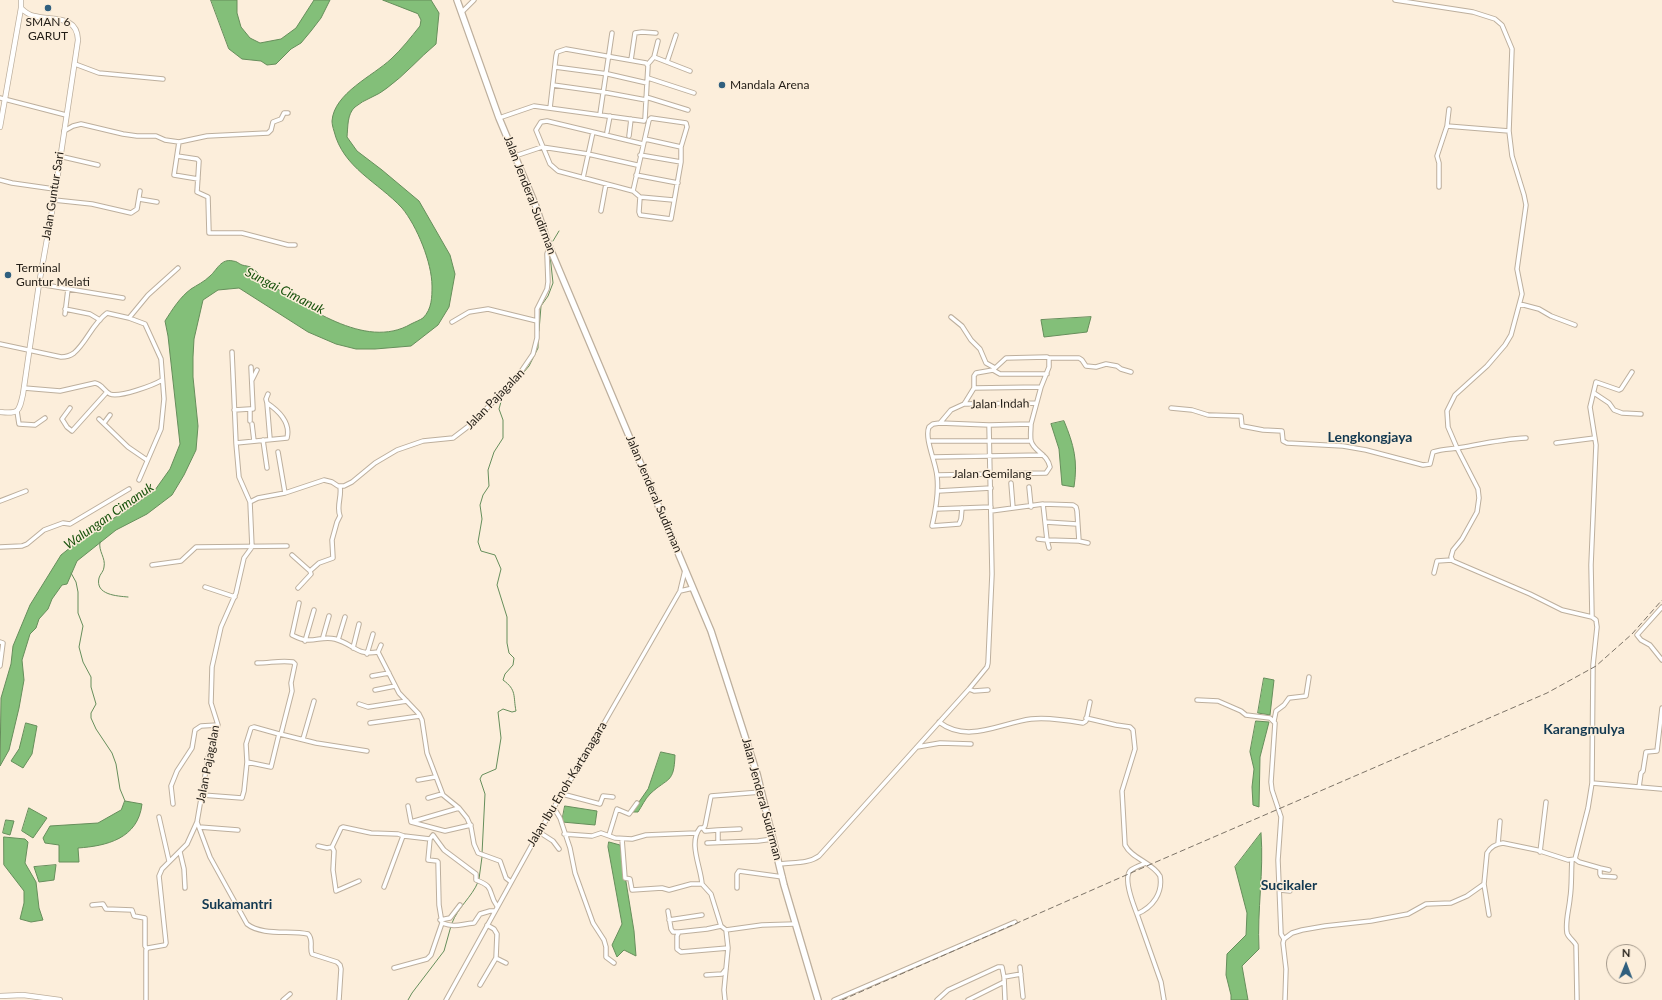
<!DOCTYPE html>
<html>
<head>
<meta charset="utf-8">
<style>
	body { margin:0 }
	#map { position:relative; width:1662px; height:1000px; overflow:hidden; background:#fceedb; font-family:Lato,sans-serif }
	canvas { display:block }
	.north { position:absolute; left:1606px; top:944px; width:40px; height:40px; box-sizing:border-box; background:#fceedb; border:1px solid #a59a8c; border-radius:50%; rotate:1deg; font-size:11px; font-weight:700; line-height:16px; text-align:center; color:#221d16 }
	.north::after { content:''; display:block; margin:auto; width:14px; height:18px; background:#305f7e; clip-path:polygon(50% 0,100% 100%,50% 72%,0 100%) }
</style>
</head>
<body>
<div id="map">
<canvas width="1662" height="1000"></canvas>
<div class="north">N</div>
</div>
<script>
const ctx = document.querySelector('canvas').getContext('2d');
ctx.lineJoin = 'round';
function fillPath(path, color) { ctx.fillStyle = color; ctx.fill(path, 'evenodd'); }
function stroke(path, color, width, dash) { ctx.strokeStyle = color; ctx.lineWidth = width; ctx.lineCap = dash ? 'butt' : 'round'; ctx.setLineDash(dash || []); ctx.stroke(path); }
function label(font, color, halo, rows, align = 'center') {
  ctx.font = font + ' Lato,sans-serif'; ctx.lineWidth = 3; ctx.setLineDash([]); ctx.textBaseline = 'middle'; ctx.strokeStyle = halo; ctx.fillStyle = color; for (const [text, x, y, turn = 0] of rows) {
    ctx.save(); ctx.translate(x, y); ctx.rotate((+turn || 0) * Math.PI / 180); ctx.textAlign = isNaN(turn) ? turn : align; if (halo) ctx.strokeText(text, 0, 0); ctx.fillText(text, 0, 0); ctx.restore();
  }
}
const water = new Path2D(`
	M211,0H237V13L241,27L250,38L260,43L281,39L296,28L314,0H330L321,18L311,31L301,43L291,49L276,64L267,65L261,61L242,59L229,49Z
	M383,0H431L439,13L436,44C419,58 405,75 387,88C378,96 364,99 355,107C347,114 348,127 347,137L357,151L382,170L419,201L450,255L455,274L449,307L438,325L411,346L375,349H356L336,344L308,332L239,288L218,290L203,300L194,339L193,357V377L198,426L196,450L184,475L172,495L147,514L116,530L77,561L67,584L62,585L52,599L48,609L39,619L36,628L30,634L22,660L24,680L19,708L9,750L0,766L1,698L11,664L13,646L30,605L61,555L81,539L133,506L155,490L170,469L180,444L168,336L165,321C172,310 180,297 191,289C197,285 204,282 210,276C217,270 221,258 233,261C237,261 239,264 242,265C245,266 250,266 252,268C258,271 260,279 266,282C305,305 365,351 411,324C415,322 420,320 423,318C432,309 432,297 432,286C432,263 417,226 402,208C378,182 343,168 334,131C333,128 332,124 332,121C334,93 373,76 391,59C402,49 411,37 420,26L421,20L418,14Z
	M1091,317L1087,332L1044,337L1041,320Z
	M1064,421C1074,445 1078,461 1074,487L1062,485L1059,449L1051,424Z
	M1264,678L1274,680L1270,715L1258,713Z
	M1256,721L1269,722L1260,757L1259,807L1253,805L1252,787L1254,769L1250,752Z
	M26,723L37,726L32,754L23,768L11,761L19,749Z
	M661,752L675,755C674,784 668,777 650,794C645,799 642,806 638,812H632L648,789Z
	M125,801L142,804C138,839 106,846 78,848L79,862H59V845L45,843L43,838L50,826L98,823L121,810Z
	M565,806L597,811L595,825L562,822Z
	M29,808L47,818L33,838L22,831Z
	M6,820L14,821L10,835L3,833Z
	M1261,833C1264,872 1257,910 1259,949L1242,966L1248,1000H1231V995L1226,975L1227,954L1246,935L1247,913L1235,867Z
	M4,837L25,839L28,842L25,863L36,882L39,908L43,920L31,922L20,919L24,903V891L4,865Z
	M609,842L620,845L634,931L636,956L624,950L617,957L612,945L622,924L608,847Z
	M56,865L54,880L39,882L34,867Z`);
fillPath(water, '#83bf79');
stroke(water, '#668e5b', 1);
stroke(new Path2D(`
	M553,241L559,231
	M539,331L541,306L548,296L553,283L550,255
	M100,542C98,551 106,558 104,567C104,571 100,574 99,578C95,595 117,596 128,597
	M71,573L76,582L78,592V613L83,626L79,647L83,662L91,677V687L96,704L91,713V718L96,729L112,753L116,764L120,789L125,801
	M482,854L485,794L480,779L482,775L496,769L501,738L498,712L503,709L512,712L516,711C513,696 517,690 503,680L505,674L513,665L514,658L509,653L507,643V617L497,585L501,569L495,555L481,551L478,542L482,519L480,505L483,495L489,486L488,470L494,452L503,438V420L499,409L502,398L529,366L538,348V340
	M479,879L482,857
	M452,923C458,907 472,897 478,882
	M408,1000L412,993L444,951L451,926`), '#668e5b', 1);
const minor = new Path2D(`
	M462,12L474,0
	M654,57L690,71
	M631,60L635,33L642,32L656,33
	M667,62L676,35
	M75,64L99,73L163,79
	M648,64L654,57L658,41
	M648,78L694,93
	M553,85L603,92L646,100
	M646,97L688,110
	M0,98L66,115
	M550,108L556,56L557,52L566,49L646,63L648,66L647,83L608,74L555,67
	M600,114L612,33
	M499,118L534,106L644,121L645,119L647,83
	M1447,126L1509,131
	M64,131L73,126L81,124L123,134L137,136H156L165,140L179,142L207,136L268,133L271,130L273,122L281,119L284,113H288
	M607,132L610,116
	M629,136L631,119
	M645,139L681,147
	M179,142L174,175L198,179
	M643,144L547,121L541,122L536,130L550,164L558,171L633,191L640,197L673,200
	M640,155L681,162
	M59,156L98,165
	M177,156L197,159L199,161L197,192L208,197L209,233H242L288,245H295
	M515,156L542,147L588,154L637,165
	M636,175L678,183
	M583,178L593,132
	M0,180L12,183L54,189
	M1439,187V163L1437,156L1447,126L1449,109
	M633,191L649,120L651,118L686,123L687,127L681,147V162L671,219L640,215L639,212L640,197
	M139,199L157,202
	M54,200L92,204L131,213L137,209L140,191
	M601,211L606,184
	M39,284L123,298
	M1520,304L1539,309L1551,316L1575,325
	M65,309L90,314L100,320
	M65,314L68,289
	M951,317L962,326L971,340L980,349L986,363L995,368
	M129,318L148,295L178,268
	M452,322L469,312L488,309L537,321
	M0,344L61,357C66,357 70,356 74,353C87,342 92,324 107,313L129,318L145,324L161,359L164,399L161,429L139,480
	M232,352L236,443
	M1049,358H1079L1082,360L1086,366L1096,367L1106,364L1117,366L1121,369L1131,372
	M993,370L1000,374H1047
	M252,380L257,370
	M24,388L60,391L95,383C102,384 104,391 110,394C119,398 154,385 162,380
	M974,388L1041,387
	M1594,393L1609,403L1614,410L1622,413L1641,414
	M267,403L266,399L268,394
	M964,404L1036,403
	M70,408L62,419L67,427L72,431L107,392
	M1171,408L1192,410L1208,415L1241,416L1242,426L1263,430L1282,431L1283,441L1287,443L1343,446L1366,450L1423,465L1430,464L1433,452C1441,449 1450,449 1458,448C1481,444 1502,439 1526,438
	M250,409H253L251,367
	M234,410L250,409V421
	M17,411L19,424L35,425L45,418
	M99,419L128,447L147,460
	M104,423L110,415
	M940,423L951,410L964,404L966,401L974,388V376L976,373L993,370L1006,358L1047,357L1049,358V367L1041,387L1031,424L989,425L940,423L933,424L929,427C924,438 936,463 937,476C939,493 936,509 932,526L959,524L961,519L962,508
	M252,424L254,441
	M263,440L267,468
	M930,441H1031
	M1556,443L1595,438
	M278,452L285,493
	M933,457L1043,455
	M937,475L1046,473L1050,467C1047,453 1034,452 1031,441C1030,436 1031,429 1031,424
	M1011,483L1013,508
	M1029,487L1031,507
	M938,491L991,488
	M0,501L26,491
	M250,502L239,477L236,443L287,438C291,422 279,411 267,403L270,439
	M936,509L991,507
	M991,511L1043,504L1073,505L1076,507L1077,511L1079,541L1047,540L1043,504
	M1045,522L1077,524
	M1038,539L1047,540L1049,548
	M1079,541L1088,543
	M0,547L22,546L27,544L44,530L63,523L70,524L129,489
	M292,555L310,571L319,563L333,558L332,540L337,522L340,516C336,506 342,497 340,487
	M152,565L181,561L196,547L287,546
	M1434,573L1437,561L1452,560
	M205,587L235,597
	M298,588L311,574L310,571
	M680,591L693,588
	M299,603L292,635C296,637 302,640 307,640C316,641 324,636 335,639C354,644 356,656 378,652L399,693L419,714L422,720L427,753L443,795L459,808L467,818L471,827L474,844L478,853L500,861L506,878L511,882
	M1662,607L1637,635L1641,640L1650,645L1662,660
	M1592,617L1591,565L1596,445L1590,407L1596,382L1619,390L1621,389L1632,372
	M323,637L329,616
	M338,640L345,617
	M305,641L314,610
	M0,642L3,643L0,666
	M353,648L359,624
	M378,652L381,645
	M367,654L373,634
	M257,663C270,663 281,660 293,662L295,664L291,683L292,691L281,734
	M372,676L389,673
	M969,689L974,691L988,690
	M375,690L395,686
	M1197,700L1218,701L1241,711L1246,715L1270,718L1275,723L1271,782L1272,790L1281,817L1278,860L1281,934L1284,939
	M359,704L368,707L407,701
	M1086,718L1116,725L1130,727L1133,730L1135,749L1122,791L1125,845C1132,859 1152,862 1160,876C1163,893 1153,907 1137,914L1161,982L1164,1000
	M1274,721L1276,711L1284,705L1289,698L1306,696L1309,677
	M939,722C968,744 1000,723 1031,719C1047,717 1066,720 1083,723L1086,721L1090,702
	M370,723L420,716
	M280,734L316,743L367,751
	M303,739L314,701
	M917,747L940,743L971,744
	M418,780L435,777
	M1592,783L1662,789
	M1639,787L1641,773L1643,771L1646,752L1657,751L1662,708
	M562,794L600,804L603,796L613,797
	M202,795L242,798L244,791L247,762L271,767L279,734L254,727L251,728L246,744L247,762
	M428,798L442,794
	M173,804L171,786L177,771L192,748L195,730L201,726L218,725
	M408,806L411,822
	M459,808L411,822L445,831L471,825
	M554,808L560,818L570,848L575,873L593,923L604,940L606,947V957L614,963
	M159,817L169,861
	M197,822L210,857L247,924C262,936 290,930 308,934C314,940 309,947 312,954L337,962L340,965L341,969L339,1000
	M199,827L238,830
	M703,828L705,831L718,830
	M539,832L553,841L559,849
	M564,834L592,836L601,833L615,838L632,839L646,835L696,833
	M609,835L617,809L629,814L637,803
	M430,839L428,860L437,861L438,862L439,905L442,923C456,928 460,924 474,923L480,914L490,911H495
	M622,839L625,878L630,879L632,890L662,888L669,890L691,884H702
	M718,842V830L740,829
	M707,843L758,841L773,839
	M1498,844L1500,821
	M318,846L327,848L332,847L341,828L343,827L371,833L398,834L404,836L430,839L433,835L444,850L476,874V880C496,887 487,892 497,906
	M332,847L334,851L333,870L336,891L359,881
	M180,852L184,869L185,888
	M1540,852L1546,802
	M1575,859L1579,862L1600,868V874L1601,876L1615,877
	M1572,860C1571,873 1572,886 1570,898C1569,910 1565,921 1567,933C1568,937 1574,941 1576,945L1577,1000
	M780,864C793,862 808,864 819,856L969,689L987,667L988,663L992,574L989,425
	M1600,868L1609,870
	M1484,884L1489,915
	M384,887L403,836
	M737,888V874L739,871L783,877
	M1280,890L1290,891
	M92,905L103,904L106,909L132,910L134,916L145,918V946L147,949
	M668,911L671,929L673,932H679
	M1137,914C1134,906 1122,877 1131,870C1135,867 1141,865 1146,863
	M440,920L450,918L460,905
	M669,920L702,915
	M721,926L707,929L679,932L677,936V949L681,952L728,948
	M726,930L721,926L711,894L702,884C701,867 688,843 700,828H703L705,826L711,796L761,792
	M496,958L506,963
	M1020,967L1023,997
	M394,968L427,959L431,955L442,923
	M706,975L722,974L726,969
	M1004,977L1021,974
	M480,985L496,958L497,934L494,929L487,925
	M146,1000V950L148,948L165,945L166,943L159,876L162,869L187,844L197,822L208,758L218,725L211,703L212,667L221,627L236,593L244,558L252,547L250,502L258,498L285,493L324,480L332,482L338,486H344L352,482L375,463L397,450L423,441L453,438L474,422L520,373L533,354L537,338V309L547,289L548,282L547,254L549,247
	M283,1000L290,994
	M446,1000L539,832L588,751L680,591L685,570
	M725,1000L724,990L728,948L726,930L762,925L795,924
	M834,1000L1015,922
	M937,1000L948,990L998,967H1002L1004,977L1005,1000
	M968,1000L1004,982
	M1285,1000L1286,969L1283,943L1284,939L1292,933L1302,930L1325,926L1371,921L1408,914L1426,904L1451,903L1467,896L1484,884L1487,853C1491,846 1496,844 1503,843L1537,850L1568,860L1575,859L1588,808L1592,783L1593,665L1597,627L1596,620L1592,617L1562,610L1530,594L1453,561L1451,557L1453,550L1462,539L1477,512L1479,498L1478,489L1457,448L1448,427L1447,411L1455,395L1487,366L1505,345L1511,335L1522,294L1517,269L1526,205L1524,195L1512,156L1509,131L1512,49L1502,25L1495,19L1473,12L1395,0`);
const tertiary = new Path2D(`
	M0,127L21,8
	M0,412C19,414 19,412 23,394L39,284L54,200L78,40C77,14 52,21 34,16C29,15 25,12 21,8V0
	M0,996L23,995L60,1000`);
const primary = new Path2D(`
	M457,0L499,118L535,204L549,246L711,631L757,774L784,885L818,1000`);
stroke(minor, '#bdaf9d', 5.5);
stroke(tertiary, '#bdaf9d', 6);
stroke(primary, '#bdaf9d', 8);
stroke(minor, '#fff', 3.5);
stroke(tertiary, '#fff', 4.5);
stroke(primary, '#fff', 5.5);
stroke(new Path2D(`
	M842,1000L1149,865L1547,693L1596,666L1632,634L1662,600`), '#7c7367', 1, [6, 3]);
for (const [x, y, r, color] of [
	[48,8,4,"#305f7e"],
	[722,85,4,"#305f7e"],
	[8,275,4,"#305f7e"]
]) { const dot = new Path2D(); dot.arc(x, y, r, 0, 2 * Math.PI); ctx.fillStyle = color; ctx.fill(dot); stroke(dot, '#fceedb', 1.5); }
label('12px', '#221d16', '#fceedb', [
	["SMAN 6",48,22,"center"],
	["GARUT",48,36,"center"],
	["Mandala Arena",730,85],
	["Terminal",16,268],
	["Guntur Melati",16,282]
], 'left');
label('12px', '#221d16', '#fceedb', [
	["Jalan Jenderal Sudirman",530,195,69],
	["Jalan Guntur Sari",53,196,-81],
	["Jalan Pajagalan",495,399,-46],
	["Jalan Indah",1000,404,-1],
	["Jalan Gemilang",992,474],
	["Jalan Jenderal Sudirman",654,494,67],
	["Jalan Pajagalan",208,764,-79],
	["Jalan Ibu Enoh Kartanagara",567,784,-59],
	["Jalan Jenderal Sudirman",762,799,75]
]);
label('italic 13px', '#19530d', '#fceedb', [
	["Sungai Cimanuk",285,291,27],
	["Walungan Cimanuk",109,516,-35]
]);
label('bold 14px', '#133951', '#fceedb', [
	["Lengkongjaya",1370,437],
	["Karangmulya",1584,729],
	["Sucikaler",1289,885],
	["Sukamantri",237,904]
]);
</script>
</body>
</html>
